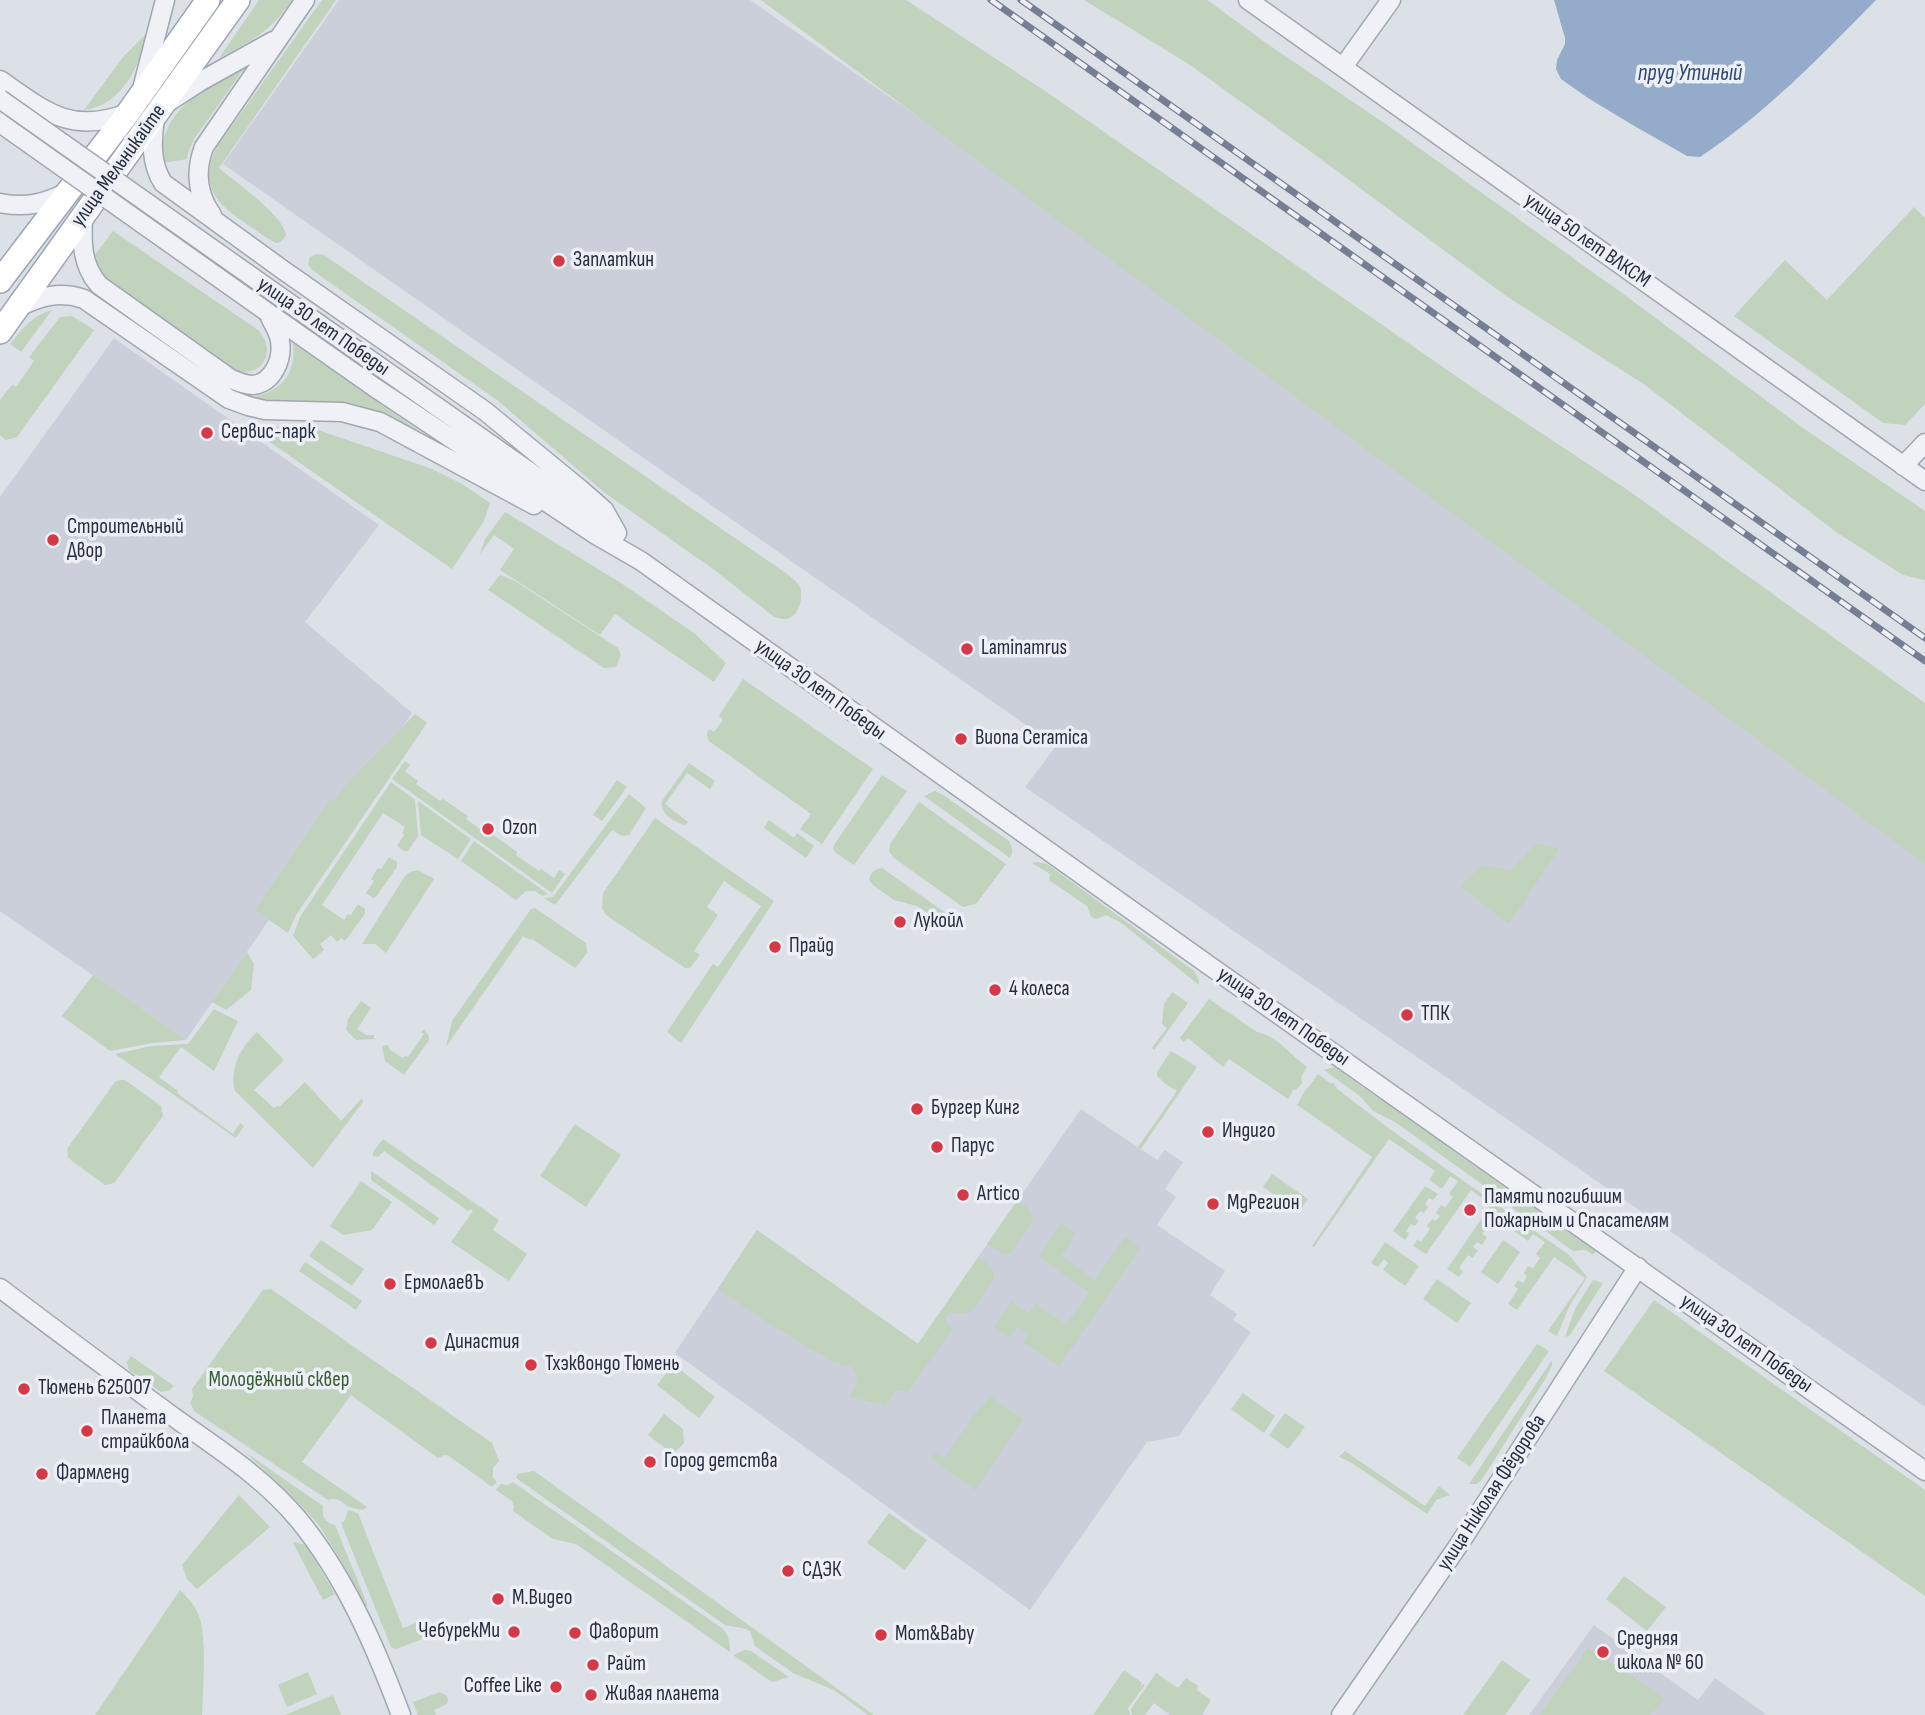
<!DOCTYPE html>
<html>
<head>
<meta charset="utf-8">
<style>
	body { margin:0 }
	canvas { display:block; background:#dce0e7 }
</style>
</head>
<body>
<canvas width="1925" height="1715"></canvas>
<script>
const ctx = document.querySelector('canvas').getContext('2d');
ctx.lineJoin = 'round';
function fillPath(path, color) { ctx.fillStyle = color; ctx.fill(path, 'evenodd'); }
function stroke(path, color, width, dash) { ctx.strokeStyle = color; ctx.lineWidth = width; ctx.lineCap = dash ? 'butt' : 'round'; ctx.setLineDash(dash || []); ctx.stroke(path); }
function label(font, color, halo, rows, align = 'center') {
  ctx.font = font + ' "Sofia Sans Condensed",sans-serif'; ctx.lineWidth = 7; ctx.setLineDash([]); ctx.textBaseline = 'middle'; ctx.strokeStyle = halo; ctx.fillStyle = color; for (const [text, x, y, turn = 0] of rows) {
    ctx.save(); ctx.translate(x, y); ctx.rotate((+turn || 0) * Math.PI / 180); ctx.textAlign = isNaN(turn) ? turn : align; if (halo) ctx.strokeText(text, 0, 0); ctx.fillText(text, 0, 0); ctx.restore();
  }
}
fillPath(new Path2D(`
	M339,0H750L1925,815V1407L1025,787L1056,746L223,164Z
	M114,338L379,525L305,622L412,713L186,1040L0,911V497Z
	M1081,1109L1157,1160L1165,1150L1183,1162L1165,1189L1176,1197L1157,1225L1225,1271L1210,1295L1237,1314L1233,1320L1251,1332L1179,1436L1147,1442L1030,1610L675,1353L757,1230L918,1344Z
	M1594,1625L1698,1700L1715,1678L1767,1715H1529Z`), '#cacfda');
fillPath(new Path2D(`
	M259,0H292C270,32 253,40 219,58Z
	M322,0H336L219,168C234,181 286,217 286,236L280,242L276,243C266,238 257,231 248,225C217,204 198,187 216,148Z
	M761,0H906L1045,91L1476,390L1629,491L1925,703V864Z
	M1084,0H1207L1269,45L1387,125L1626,296L1803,428L1925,511V580L1903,575L1836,532L1645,385L1506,296L1307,149L1187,63Z
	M148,32C140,65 122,106 84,110L123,57Z
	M248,63L194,139L188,153L187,159L162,163C157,109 209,86 248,63Z
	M1914,207L1925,218V404L1905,425L1883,423L1734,316L1785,260L1827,300Z
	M113,231L258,330C280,353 258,383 230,368L102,278L91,260Z
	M317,254L324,255L790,576C792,578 797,583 799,585C805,596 799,619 784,619C782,619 775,617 773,616L713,569L605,493L497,400L312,270L308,264L310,257Z
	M52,310L21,352L10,344C23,328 32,316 52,310Z
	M72,316L94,330L17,437L6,440L0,435V400L12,385L16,387L34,361L29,357L60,317Z
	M293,343L419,431L378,412L355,405L319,402H270L248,398C279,393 297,376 293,343Z
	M244,424C269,429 293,426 318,430L432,469L462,484L490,503L484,521L452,569Z
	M505,512L621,583L694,633L726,663L714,682L615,614L600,635L500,570L514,549L494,535L480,554L485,539Z
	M500,575L515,581L618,648L621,655L616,667L604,668L488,590Z
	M743,679L873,769L822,844L800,829L811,814L709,741C707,737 706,734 709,729L714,732L723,720L719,716Z
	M415,714L427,723L296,915L288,933L255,910L330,799L334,801L346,785Z
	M405,761L410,765L405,772L418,781L416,784L440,801L443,799L468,816L466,819L490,836L492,834L517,852L516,855L539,871L541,869L554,878L559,870L565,874L552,893L392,779Z
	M689,763L715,781L710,789L687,773L665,804L688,822L685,825C674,822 660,814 662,801Z
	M882,775L907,791L854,865L836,853L833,849L834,845Z
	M617,780L627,787L602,821L593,815Z
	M391,782L415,800L418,836L408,851H404L397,846L404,835L402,833L405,827L383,813L322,905L344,920L348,914L351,915L358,904L365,909V914L345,941L341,938L337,942L331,935L320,944L324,950L313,959L293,936L300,917Z
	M935,791L943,795L1009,841C1012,847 1014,851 1010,858L924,796Z
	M629,794L646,808L629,835L622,836L612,830L555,905L544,898L553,897Z
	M418,801L471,839L458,859L421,835Z
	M919,802L1006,864L976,904L963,907L894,858L889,851L890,844Z
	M655,818L774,901L681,1043L667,1032L713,964L718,967L761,906L724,881L707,907L718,915L694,951L700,955L690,968H685L681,965L606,915L602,908L603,893Z
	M769,820L794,838L797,833L814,846L806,858L764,828Z
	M474,841L548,894L542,896L535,891H526L516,900L461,861Z
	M1536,843L1559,849L1509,924L1460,886L1482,866L1511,870Z
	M389,857L397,862V867L376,897L373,898L366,893L374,881L371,879L378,868L381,869Z
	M1037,862L1047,864L1194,971L1199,980V985L1120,922L1106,915L1096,919L1091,917L1087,906L1049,880L1050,874L1032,863Z
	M882,868L950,916V921L947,926L917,906L894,900L873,885L869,880C871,872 874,869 882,868Z
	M418,870L434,879L386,953L375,944H362L405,876L410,872Z
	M535,908L586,943L587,953L575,968L532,939L530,940L523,936L446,1047L452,1021L531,909Z
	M247,952L254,964L251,990L226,1010L212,1002Z
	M93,975L186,1040L152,1043L110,1051L62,1016Z
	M1172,992L1188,1003L1154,1050L1152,1048L1167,1028L1162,1024L1164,1004Z
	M1209,999L1257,1032C1278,1036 1291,1056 1307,1067L1301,1077L1302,1083L1296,1090H1293L1288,1099L1229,1059L1223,1067L1188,1038L1184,1042L1180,1038Z
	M361,1001L371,1008L357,1029L366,1035H374V1039L356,1040L346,1030L348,1019Z
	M214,1009L238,1021L214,1071L181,1047L159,1077L178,1091L177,1093L233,1134L240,1123L244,1126L236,1138L115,1054L152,1046L188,1044Z
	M424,1029L429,1037V1040L404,1075L385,1061L382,1046L388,1045L390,1050L403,1058L405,1056L408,1057L424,1034L421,1032Z
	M257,1032L284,1060L254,1090L274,1108L277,1106L279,1107L305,1082L341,1121L362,1098L363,1102L313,1168L235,1091C229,1068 241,1047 257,1032Z
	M1171,1051L1197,1067L1141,1149L1138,1147L1177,1091L1167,1085L1157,1076V1072Z
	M1334,1067L1378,1098L1388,1103L1397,1111L1430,1134L1437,1136L1446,1146L1596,1251L1593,1255L1586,1250L1573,1251L1524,1215L1521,1216L1508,1203L1395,1122L1373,1111L1361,1097L1324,1070Z
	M1318,1074L1330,1083H1334L1337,1089L1391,1130L1569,1255L1587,1277L1569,1307L1557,1336L1548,1331L1585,1278L1554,1257L1517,1310L1508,1304L1518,1289L1514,1286L1518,1280L1523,1283L1527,1276L1524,1273L1528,1266L1533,1268L1540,1258L1536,1254L1545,1242L1533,1234L1528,1241L1511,1229L1516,1222L1504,1213L1495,1226L1490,1223L1482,1234L1487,1237L1482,1245L1477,1242L1473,1247L1478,1251L1472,1258L1468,1255L1459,1268L1463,1272L1459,1277L1447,1269L1491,1205L1471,1190L1426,1254L1413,1246L1417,1240L1421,1242L1430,1229L1427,1226L1432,1219L1436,1221L1440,1216L1436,1213L1441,1205L1445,1208L1453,1197L1449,1194L1458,1181L1450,1176L1442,1189L1429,1180L1435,1171L1389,1139L1314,1247L1312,1246L1372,1157L1297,1105L1306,1089L1308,1088Z
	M120,1080H125L161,1106L163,1116L114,1183L105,1185L68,1158L67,1149L115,1082Z
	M575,1124L621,1155L586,1207L540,1176Z
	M383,1139L499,1220L493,1230L527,1254L509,1281L451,1242L473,1211L471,1209L468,1211L384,1151L378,1157L373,1156V1152Z
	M371,1171L439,1218L434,1225L371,1180Z
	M1272,1174L1308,1199L1299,1212L1263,1187Z
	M361,1181L392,1202L372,1230L343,1235L330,1226Z
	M1425,1186L1438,1194L1433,1200L1429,1198L1425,1204L1428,1207L1424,1213L1420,1211L1415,1218L1419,1221L1415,1226L1411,1224L1406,1231L1409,1234L1405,1240L1393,1231Z
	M1017,1201L1028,1208L1033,1220L1011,1253L1004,1254L987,1244Z
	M1061,1224L1076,1234L1061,1256L1095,1280L1125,1237L1141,1248L1059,1366L1023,1342L1028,1335L1017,1327L1009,1337L994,1326L1011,1302L1029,1314L1036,1304L1066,1325L1089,1292L1038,1256Z
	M757,1230L918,1344L979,1256L993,1270L994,1278L974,1309L967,1313H949L945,1319L952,1329L908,1392L897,1390L885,1405L850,1397L858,1379L852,1367L833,1362L770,1324L718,1289Z
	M321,1240L364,1269L352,1286L309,1256Z
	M1503,1240L1520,1252L1498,1284L1481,1272Z
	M1385,1242L1419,1266L1405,1286L1383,1270L1388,1263L1384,1259L1378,1267L1371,1263Z
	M305,1262L362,1301L356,1310L299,1271Z
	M1437,1279L1471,1303L1457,1323L1423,1299Z
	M1593,1280L1603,1283L1570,1335L1565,1337L1575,1309Z
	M271,1289L492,1443L499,1461L493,1468V1478L497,1482L492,1487L449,1456L445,1455L438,1458L351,1395L302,1462L367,1507L363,1510C359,1509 351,1508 347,1506C340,1501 338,1497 328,1500L194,1411L190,1402L193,1397L192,1389L263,1290Z
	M1654,1300L1925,1490V1596L1604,1371Z
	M1537,1344L1549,1351L1470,1467L1457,1458Z
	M131,1356L174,1386L170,1390L161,1392L129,1370L127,1362Z
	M1552,1360V1365L1547,1376L1481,1481L1477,1484H1469Z
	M673,1364L715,1397L699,1418L657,1385Z
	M1243,1393L1275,1416L1264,1433L1231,1409Z
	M990,1396L1023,1419L975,1490L931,1459L935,1453L944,1459L982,1404L984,1405Z
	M1285,1413L1305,1427L1288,1449L1269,1435Z
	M664,1414L683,1429L684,1443L673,1454L648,1435Z
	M1345,1451L1425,1506L1439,1486L1450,1495L1436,1500L1427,1514L1352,1463L1339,1457Z
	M245,1452L323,1506C321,1516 325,1523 335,1525L368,1606L365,1605L346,1569L319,1525L290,1494Z
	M534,1471L874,1715H868L834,1690L793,1673L755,1646L750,1631C742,1626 735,1628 725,1625L516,1478L518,1474Z
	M513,1482L723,1629C729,1636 730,1643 730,1652L576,1544L553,1539L513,1511L514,1507L512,1501L496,1490L501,1484L507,1485Z
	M239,1495L270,1527L197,1589L187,1579L182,1565Z
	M348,1510L358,1513L403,1628L416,1623L420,1627L423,1635L422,1639L396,1649L391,1647L341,1523L345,1520Z
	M889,1513L927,1540L905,1570L867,1543Z
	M295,1542L306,1545L335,1594L323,1600L293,1543Z
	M1624,1576L1666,1607L1647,1631L1606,1599Z
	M180,1590C188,1598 195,1605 199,1616C207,1639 203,1689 202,1715H95Z
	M1588,1648L1666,1699L1650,1715H1540Z
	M745,1650L751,1651L789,1677L772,1682L733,1655Z
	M1502,1660L1530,1680L1505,1715H1463Z
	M1124,1670L1142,1683L1140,1688L1143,1684L1145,1685L1128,1708L1130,1715H1093Z
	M308,1672L317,1694L287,1707L278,1685Z
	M1156,1673L1178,1688L1186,1678L1198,1686L1197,1690L1211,1700L1202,1715H1170L1154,1703L1145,1715H1132L1131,1709Z
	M440,1692L447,1696L448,1700L447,1704L434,1710L436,1715H418L413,1702Z
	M333,1695L341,1715H285Z`), '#c1d2bd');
fillPath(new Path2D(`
	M1554,0H1876C1821,56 1765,114 1700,157L1687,156L1631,124L1588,98L1561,79L1556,69L1557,60L1565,44V38Z`), '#95abca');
const minor = new Path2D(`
	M1248,0L1925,481
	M1343,67L1391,0
	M0,80C45,111 70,135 128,113
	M143,85L165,0
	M170,101L201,81L273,41
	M155,118C152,141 150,162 163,183L283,270L485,411L580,489L604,510L617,533
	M0,203C25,208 44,204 67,192
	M212,215C197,194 195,171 204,147L305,0
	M83,216C82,242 81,264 99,285L231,379C238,382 245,385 253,385C273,383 283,359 280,341C279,332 273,324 269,315
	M285,300L607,526
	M19,307C41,296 60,291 84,299L229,399L248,406L265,410L342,412L380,422L534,505
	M267,312L374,387L596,535L641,561C1067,867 1497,1168 1925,1471
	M1903,466L1925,443
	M0,1288C58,1332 116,1375 175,1418C218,1449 263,1477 298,1519C345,1576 375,1646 401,1715
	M1341,1715L1458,1546L1638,1267`);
const major = new Path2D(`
	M0,281L128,113L208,0
	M0,332L238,0`);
stroke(minor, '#a1a7b1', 21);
stroke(major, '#9ba3b4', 26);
stroke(minor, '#eff1f6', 18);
stroke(major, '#fff', 23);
const rail = new Path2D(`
	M991,0L1925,661
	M1021,0L1925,638`);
stroke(rail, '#757e92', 7);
stroke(rail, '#eceff5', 4.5, [13]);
const minorBridge = new Path2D(`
	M0,99L285,300
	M0,123L267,312`);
stroke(minorBridge, '#a1a7b1', 21, []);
stroke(minorBridge, '#eff1f6', 18);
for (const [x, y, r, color] of [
	[559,261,7,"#d53946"],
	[207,433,7,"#d53946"],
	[53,540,7,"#d53946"],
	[967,649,7,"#d53946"],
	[961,739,7,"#d53946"],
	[488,829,7,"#d53946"],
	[900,922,7,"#d53946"],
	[775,947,7,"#d53946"],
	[995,990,7,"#d53946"],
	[1407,1015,7,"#d53946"],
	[917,1109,7,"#d53946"],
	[1208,1132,7,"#d53946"],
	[937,1147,7,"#d53946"],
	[963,1195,7,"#d53946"],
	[1213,1204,7,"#d53946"],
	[1470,1210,7,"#d53946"],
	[390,1284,7,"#d53946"],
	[431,1343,7,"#d53946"],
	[531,1365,7,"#d53946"],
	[24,1389,7,"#d53946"],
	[87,1431,7,"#d53946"],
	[650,1462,7,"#d53946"],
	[42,1474,7,"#d53946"],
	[788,1571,7,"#d53946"],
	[498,1599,7,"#d53946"],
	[514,1632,7,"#d53946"],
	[575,1633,7,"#d53946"],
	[881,1635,7,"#d53946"],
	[1603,1652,7,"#d53946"],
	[593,1665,7,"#d53946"],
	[556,1687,7,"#d53946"],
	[591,1695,7,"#d53946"]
]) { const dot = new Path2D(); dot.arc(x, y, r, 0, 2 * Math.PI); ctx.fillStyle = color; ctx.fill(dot); stroke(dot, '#eceff5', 2.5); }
label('21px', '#252d3f', '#eceff5', [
	["улица Мельникайте",119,166,-54],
	["улица 50 лет ВЛКСМ",1587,241,35],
	["улица 30 лет Победы",323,327,35],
	["улица 30 лет Победы",820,690,36],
	["улица 30 лет Победы",1283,1017,35],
	["улица 30 лет Победы",1746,1344,35],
	["улица Николая Фёдорова",1492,1493,-57]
]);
label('21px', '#252d3f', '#eceff5', [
	["Заплаткин",573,261],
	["Сервис-парк",221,433],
	["Строительный",67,528],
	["Двор",67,552],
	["Laminamrus",981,649],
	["Buona Ceramica",975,739],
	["Ozon",502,829],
	["Лукойл",914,922],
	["Прайд",789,947],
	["4 колеса",1009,990],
	["ТПК",1421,1015],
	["Бургер Кинг",931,1109],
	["Индиго",1222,1132],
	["Парус",951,1147],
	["Artico",977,1195],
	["Памяти погибшим",1484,1198],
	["Пожарным и Спасателям",1484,1222],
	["МдРегион",1227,1204],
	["ЕрмолаевЪ",404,1284],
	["Династия",445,1343],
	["Тхэквондо Тюмень",545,1365],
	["Тюмень 625007",38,1389],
	["Планета",101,1419],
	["страйкбола",101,1443],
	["Город детства",664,1462],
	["Фармленд",56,1474],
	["СДЭК",802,1571],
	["М.Видео",512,1599],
	["ЧебурекМи",500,1632,"right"],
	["Фаворит",589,1633],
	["Mom&Baby",895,1635],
	["Средняя",1617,1640],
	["школа № 60",1617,1664],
	["Райт",607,1665],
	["Coffee Like",542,1687,"right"],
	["Живая планета",605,1695]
], 'left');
label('21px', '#375b32', '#eceff5', [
	["Молодёжный сквер",279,1381]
]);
label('italic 23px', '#2d4874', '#eceff5', [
	["пруд Утиный",1690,74]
]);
</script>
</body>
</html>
